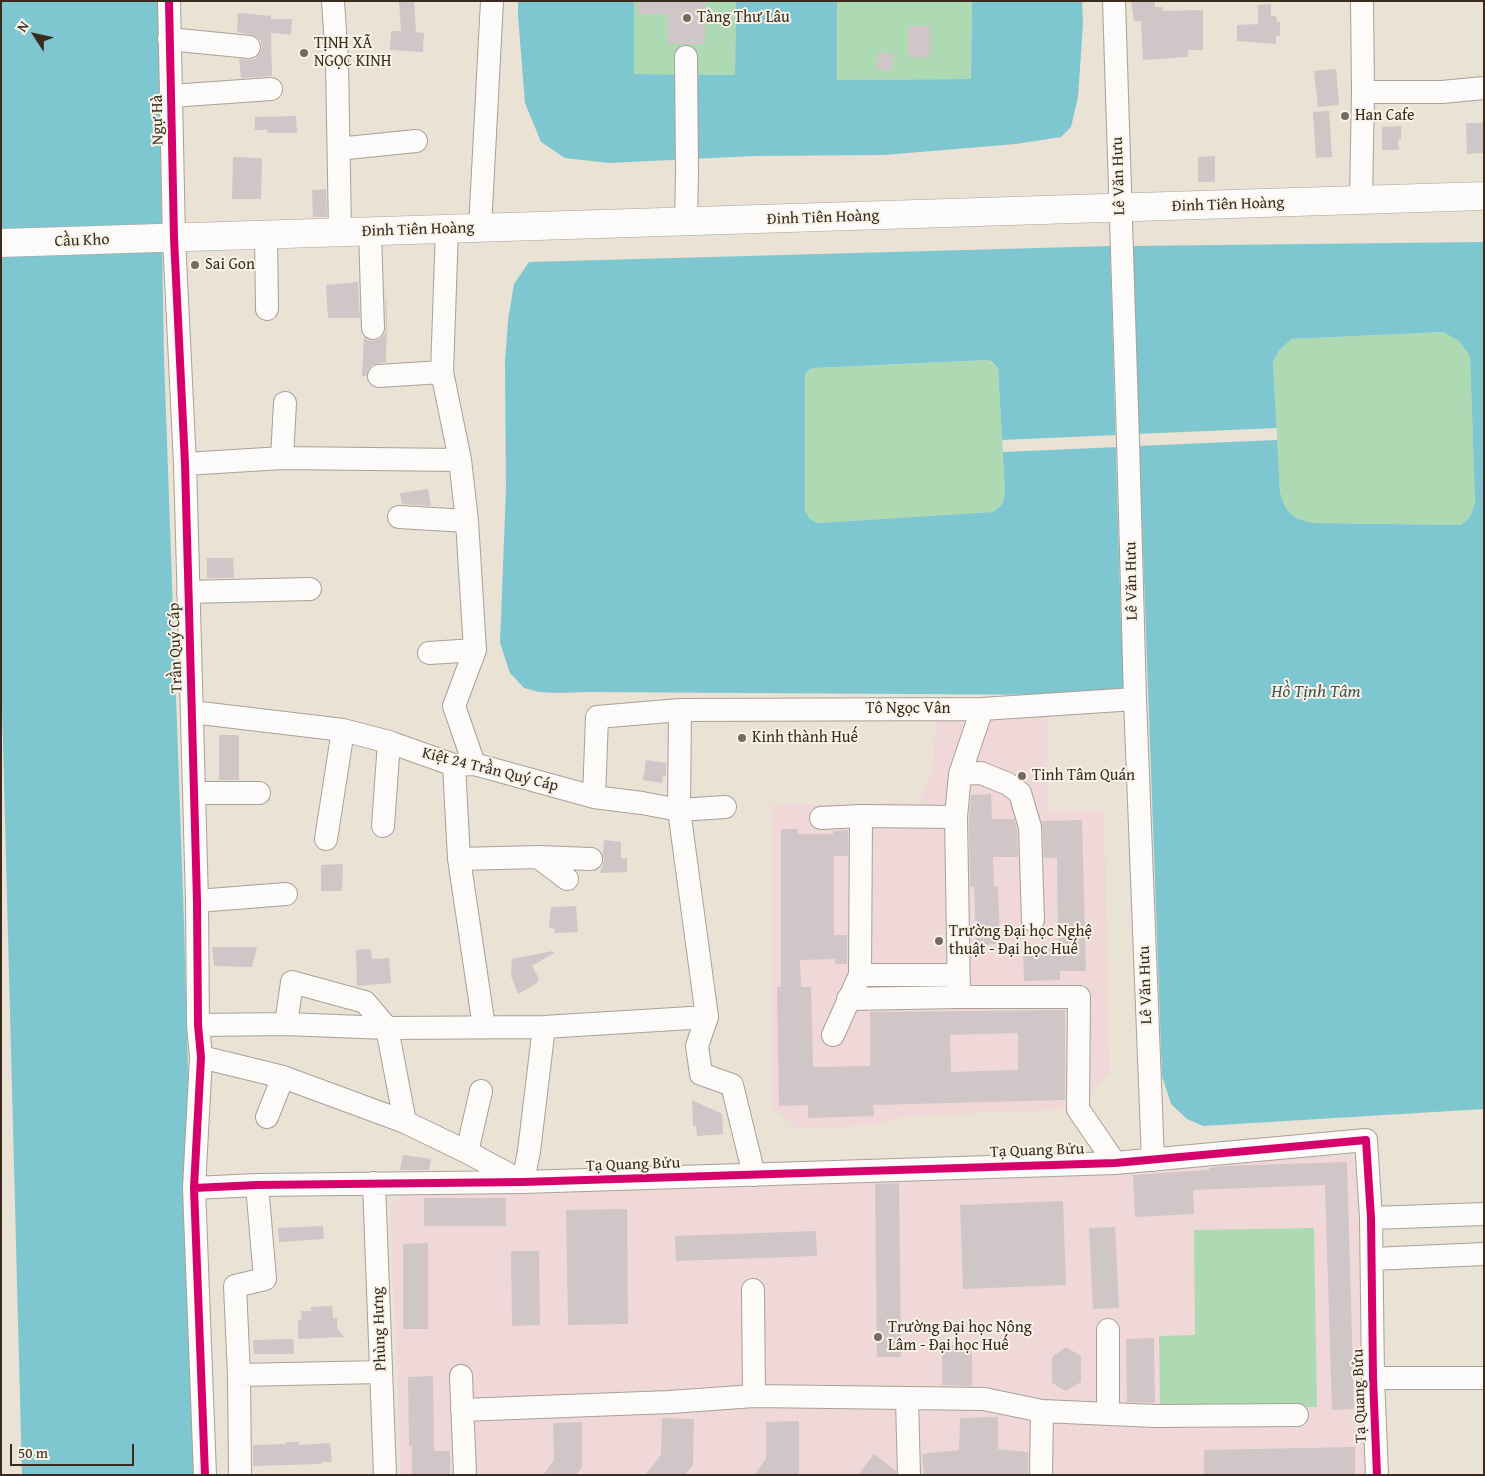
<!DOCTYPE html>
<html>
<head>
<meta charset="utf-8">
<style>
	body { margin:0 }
	#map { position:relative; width:1485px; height:1476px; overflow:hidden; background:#eae2d4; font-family:"Gentium Book Plus",serif }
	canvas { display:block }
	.frame { position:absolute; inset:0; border:2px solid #3b2a1e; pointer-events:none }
	.north { position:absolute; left:10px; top:10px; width:50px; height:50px; -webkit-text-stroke:4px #f7f3e8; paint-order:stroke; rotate:305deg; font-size:14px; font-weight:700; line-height:20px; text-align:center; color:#3b2a1e }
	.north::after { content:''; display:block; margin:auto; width:18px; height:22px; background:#3b2a1e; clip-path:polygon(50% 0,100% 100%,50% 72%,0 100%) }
	.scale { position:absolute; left:10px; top:1444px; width:124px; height:22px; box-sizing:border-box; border:2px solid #3b2a1e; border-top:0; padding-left:6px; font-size:15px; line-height:18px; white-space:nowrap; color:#3b2a1e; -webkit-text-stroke:4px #f7f3e8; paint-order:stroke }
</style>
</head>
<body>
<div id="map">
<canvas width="1485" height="1476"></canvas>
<div class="frame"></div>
<div class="north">N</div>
<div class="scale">50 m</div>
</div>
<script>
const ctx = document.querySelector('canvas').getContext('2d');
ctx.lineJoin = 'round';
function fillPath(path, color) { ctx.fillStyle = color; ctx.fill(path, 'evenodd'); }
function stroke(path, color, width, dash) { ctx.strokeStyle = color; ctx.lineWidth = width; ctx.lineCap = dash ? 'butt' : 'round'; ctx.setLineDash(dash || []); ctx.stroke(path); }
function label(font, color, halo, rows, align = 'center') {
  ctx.font = font + ' "Gentium Book Plus",serif'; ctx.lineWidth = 4; ctx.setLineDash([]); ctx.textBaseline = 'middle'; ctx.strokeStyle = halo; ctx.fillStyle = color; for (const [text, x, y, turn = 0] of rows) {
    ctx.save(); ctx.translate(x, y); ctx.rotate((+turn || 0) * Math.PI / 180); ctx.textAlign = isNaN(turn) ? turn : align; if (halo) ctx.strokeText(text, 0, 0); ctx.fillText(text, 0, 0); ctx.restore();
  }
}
fillPath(new Path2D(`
	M1047,716L1048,810H1104L1110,1072L1078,1109L908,1116L876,1125L798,1129L771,1107L772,805L919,803L933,766L936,720Z
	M1349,1155L1355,1160L1357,1171L1365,1475H401L390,1207L402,1194Z`), '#f0d8d8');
fillPath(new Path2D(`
	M634,1H736L735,75L633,74Z
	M837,1H972L971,79L837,80Z
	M1443,332L1459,341L1470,356L1475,503L1470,517L1461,525L1314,523C1292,519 1286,513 1280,492L1273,362L1279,350L1292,339Z
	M988,360L998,368L1005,493C1004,503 1001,507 992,512L817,523L810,519L805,511V374L810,369L815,368Z
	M1314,1228L1317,1407L1197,1410L1196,1404H1160L1159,1336L1195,1335L1194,1230Z`), '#aedab3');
fillPath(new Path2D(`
	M1,1H158L164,357L184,922L199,1475H22L1,666Z
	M518,1H634V74L735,75L736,1H837V80L971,79L972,1H1082L1083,24L1078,97L1071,127L1061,137L1016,144L884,155L754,156L609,163L565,158L541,142L525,103L518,16Z
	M1484,242V1109L1203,1126L1187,1119L1171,1104L1162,1076L1132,246ZM1443,332L1459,341L1470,356L1475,503L1470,517L1461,525L1314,523C1292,519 1286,513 1280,492L1273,362L1279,350L1292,339Z
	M1110,246L1121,626L1125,691L1068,695L588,692L557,693L539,692L524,688L510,673L500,643L506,489L505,363L508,320L514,284L529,262ZM988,360L992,362L998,368L1005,493C1004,503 1001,507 992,512L817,523L810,519L805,511V374L810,369L815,368Z`), '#7fc7d0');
fillPath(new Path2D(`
	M1277,428V440L1137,446L1136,434Z
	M1118,435V447L1003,452L1002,440Z`), '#eae2d4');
fillPath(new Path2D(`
	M399,1H414L416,32L424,33L423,52L390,50L391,31H401Z
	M638,1H706L705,44H667L668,14H638Z
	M1131,1H1155V7H1162L1163,11L1203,10V50H1188V57L1143,60L1141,21H1134Z
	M1271,4V16H1276L1277,22H1280V36H1276V44L1237,41V25L1258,24V5Z
	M238,13L271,16V19H292L291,35L271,33L272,76L241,78L239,59L248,60L255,59L260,54L262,48L261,41L256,36L237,32Z
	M908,26H930V58L908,57Z
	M878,52L894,54L892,70L876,69Z
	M1336,69L1339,105L1318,107L1314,71Z
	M1329,111L1332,157L1316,158L1313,112Z
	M296,116L297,133H267L268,130H255V117Z
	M1466,123H1484V153L1467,154Z
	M1401,126V139L1398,140L1399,150H1382V127Z
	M1215,156V182H1198V157Z
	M233,157L262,158L261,199H232Z
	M326,189L327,217H313L312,190Z
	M385,281L387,315L386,362L372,365L368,370L366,376H362L364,337L367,340L374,341L380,339L385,334L386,328Z
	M358,282L360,318H328L326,285Z
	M428,489L431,506L402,504L400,493Z
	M207,558H233L234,578H207Z
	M219,735H239V780H219Z
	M646,760L666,763V776H663L662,783L643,780Z
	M991,794L992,819H1014L1017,829L1018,857H993L994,886H998L1000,944L976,945L974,887H970L969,818L971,795Z
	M1082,820L1086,971H1060V980L1024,981L1023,947L1058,946L1057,858H1044L1042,821Z
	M781,829H798V834H833V831L848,830V856H834V935H847V964H835V959L800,960L801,987H811L813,1067L870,1066V1012L1065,1010V1100L873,1105L874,1116L808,1118V1105L779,1106L777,987H781ZM1018,1033V1070L951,1072L950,1035Z
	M604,840L621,842V858H627V872L600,873L604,860L603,853Z
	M343,864L342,891H321V865Z
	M576,906L578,932L555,933V929L549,928L551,907Z
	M212,947H257L252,967L214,966Z
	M371,949L372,959L389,958L391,983L357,986L356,950Z
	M553,951L554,953L532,966L539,979L536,984L518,994L511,976L512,959Z
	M692,1100L722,1114L723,1134L697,1136L696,1126H693Z
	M403,1155L431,1159L429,1170H400Z
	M1347,1162L1354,1409L1332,1410L1325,1185L1193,1190L1194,1214L1135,1217L1133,1175L1209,1170V1168L1223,1166Z
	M899,1183L901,1357H877L875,1184Z
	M424,1198H506V1226H424Z
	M1063,1201L1066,1285L963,1289L960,1205Z
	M627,1209L628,1324L568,1325L566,1210Z
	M323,1226L324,1239L279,1242L278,1228Z
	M1115,1227L1119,1308L1093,1309L1089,1228Z
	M816,1231L817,1256L676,1261L675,1236Z
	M428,1243V1329H403V1244Z
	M511,1251H539L540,1325L512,1326Z
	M332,1306L333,1318H337V1328L344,1337L298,1339V1320H302L301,1311H311V1307Z
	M1154,1338L1155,1403L1127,1402L1126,1339Z
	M293,1339L294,1354H254L253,1340Z
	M942,1345H972V1386L942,1385Z
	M1066,1347L1081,1356V1382L1066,1391L1052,1383V1357Z
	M433,1376L434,1451H450V1475H412V1446H409L408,1377Z
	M998,1417V1449L1028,1452V1475H924L922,1454L959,1450L960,1418Z
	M662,1418L694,1419L693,1465L685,1475H645L661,1455Z
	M799,1421V1475H754L766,1459V1422Z
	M582,1422V1467L576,1475H543L554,1460L553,1423Z
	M286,1442H299V1445L330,1443L332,1462H321V1464L253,1466V1445L286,1444Z
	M1355,1447V1475H1204V1450Z
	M874,1454L896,1471V1475H858Z`), '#d0c5c7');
const minor = new Path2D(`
	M169,1L174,238L185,464L197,901L198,1025L201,1057L194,1188L205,1475
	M333,1L337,61L340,233
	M1114,1L1128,440L1135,699L1153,1160
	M169,39L249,47
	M1363,92H1442L1484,88
	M171,96L271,89
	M347,148L416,141
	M1361,200L1363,92L1362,1
	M686,222L687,172L686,57
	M480,228L492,1
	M447,229L442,372L460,460L467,521L475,650L454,706L474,764
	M370,232L373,328
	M266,235L267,309
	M379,376L442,372
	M282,458L285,403
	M185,464L282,458L460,460
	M399,517L467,521
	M188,592L310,589
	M429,653L475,650
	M982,709L960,774L956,817L959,997H1079L1078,1109L1115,1163
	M680,710L679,810L707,1017L697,1046L701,1074L732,1085L754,1175
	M192,712L343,730L389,742L454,765L474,764L594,797L642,803L679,810L725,807
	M454,765L459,859L484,1027
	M960,774L981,773L1008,784L1020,793L1030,827L1033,920
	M194,793H259
	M594,797L597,717L680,710L982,709L1135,699
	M821,818L861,816L956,817
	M383,826L389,742
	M326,839L343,730
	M538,857L567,879
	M459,859L538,857L591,859
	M197,901L286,894
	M860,975H958
	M848,999L959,997
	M286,1024L292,982L365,1002L387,1028L405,1122
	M198,1025L286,1024L387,1028L544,1027L707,1017
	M833,1035L860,975L861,816
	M201,1057L283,1077L405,1122L467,1152L523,1182L529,1151L544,1027
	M267,1117L283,1077
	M467,1152L481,1091
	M374,1183L385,1475
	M194,1188L257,1185L523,1182L1115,1163L1366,1140L1371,1218L1373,1378L1377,1475
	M1371,1218L1484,1214
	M1372,1259L1484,1254
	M753,1290L754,1396
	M1108,1330V1414
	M239,1375L381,1372
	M461,1376L465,1475
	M1373,1378H1484
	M907,1399L909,1475
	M462,1410L670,1402L754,1396L984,1399L1042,1411L1155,1416L1297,1415
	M240,1475L239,1375L235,1286L265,1279L257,1185
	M1041,1475L1042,1411`);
const major = new Path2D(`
	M1,243L1484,196`);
stroke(minor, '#a7a197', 24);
stroke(major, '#a7a197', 29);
stroke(minor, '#fcfbf9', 22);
stroke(major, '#fcfbf9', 28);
stroke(new Path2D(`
	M169,1L174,238L185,464L197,901L198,1025L201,1057L194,1188L205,1475
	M194,1188L257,1185L523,1182L1115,1163L1366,1140L1371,1218L1373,1378L1377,1475`), '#d6006c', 8);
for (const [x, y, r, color] of [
	[687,18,5,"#786a5e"],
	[304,53,5,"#786a5e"],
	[1345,116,5,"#786a5e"],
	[195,265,5,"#786a5e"],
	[742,738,5,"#786a5e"],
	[1022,776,5,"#786a5e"],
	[939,941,5,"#786a5e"],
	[878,1337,5,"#786a5e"]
]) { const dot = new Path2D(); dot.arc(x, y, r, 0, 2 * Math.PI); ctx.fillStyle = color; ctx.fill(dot); stroke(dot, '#f7f3e8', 2); }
label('16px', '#3b2a1e', '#f7f3e8', [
	["Tàng Thư Lâu",697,18],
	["TỊNH XÃ",314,44],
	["NGỌC KINH",314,62],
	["Han Cafe",1355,116],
	["Sai Gon",205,265],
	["Kinh thành Huế",752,738],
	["Tinh Tâm Quán",1032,776],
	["Trường Đại học Nghệ",949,932],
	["thuật - Đại học Huế",949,950],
	["Trường Đại học Nông",888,1328],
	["Lâm - Đại học Huế",888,1346]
], 'left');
label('16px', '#3b2a1e', '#f7f3e8', [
	["Ngự Hà",158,120,-91],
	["Lê Văn Hưu",1119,176,-92],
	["Đinh Tiên Hoàng",1228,205,-2],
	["Đinh Tiên Hoàng",823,218,-2],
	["Đinh Tiên Hoàng",418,230,-2],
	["Cầu Kho",82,241,-2],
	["Lê Văn Hưu",1132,581,-91],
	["Trần Quý Cáp",176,648,-92],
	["Tô Ngọc Vân",908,709],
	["Kiệt 24 Trần Quý Cáp",490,770,14],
	["Lê Văn Hưu",1146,985,-92],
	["Tạ Quang Bửu",1037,1151,-2],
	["Tạ Quang Bửu",633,1165,-2],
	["Phùng Hưng",380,1329,-92],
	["Tạ Quang Bửu",1360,1396,-92]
]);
label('italic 18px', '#425653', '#f7f3e8', [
	["Hồ Tịnh Tâm",1316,692]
]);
</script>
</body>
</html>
